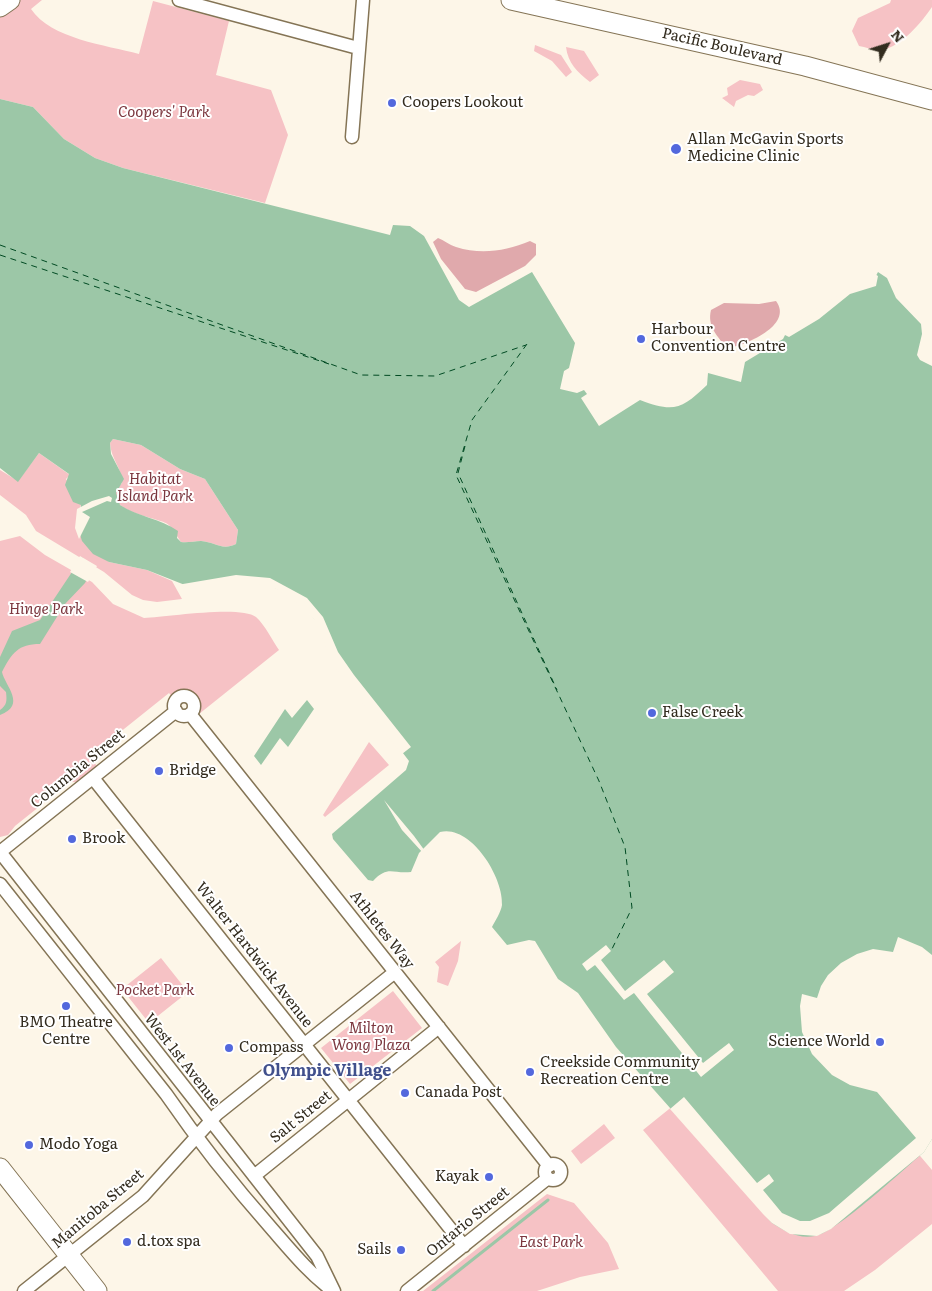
<!DOCTYPE html>
<html>
<head>
<meta charset="utf-8">
<style>
	body { margin:0 }
	#map { position:relative; width:932px; height:1291px; overflow:hidden; background:#fdf6e8; font-family:Literata,serif }
	canvas { display:block }
	.north { position:absolute; left:862px; top:20px; width:50px; height:50px; -webkit-text-stroke:4px #fff; paint-order:stroke; rotate:50deg; font-size:14px; font-weight:700; line-height:20px; text-align:center; color:#332c1f }
	.north::after { content:''; display:block; margin:auto; width:18px; height:22px; background:#332c1f; clip-path:polygon(50% 0,100% 100%,50% 72%,0 100%) }
</style>
</head>
<body>
<div id="map">
<canvas width="932" height="1291"></canvas>
<div class="north">N</div>
</div>
<script>
const ctx = document.querySelector('canvas').getContext('2d');
ctx.lineJoin = 'round';
function fillPath(path, color) { ctx.fillStyle = color; ctx.fill(path, 'evenodd'); }
function stroke(path, color, width, dash) { ctx.strokeStyle = color; ctx.lineWidth = width; ctx.lineCap = dash ? 'butt' : 'round'; ctx.setLineDash(dash || []); ctx.stroke(path); }
function label(font, color, halo, rows, align = 'center') {
  ctx.font = font + ' Literata,serif'; ctx.lineWidth = 4; ctx.setLineDash([]); ctx.textBaseline = 'middle'; ctx.strokeStyle = halo; ctx.fillStyle = color; for (const [text, x, y, turn = 0] of rows) {
    ctx.save(); ctx.translate(x, y); ctx.rotate((+turn || 0) * Math.PI / 180); ctx.textAlign = isNaN(turn) ? turn : align; if (halo) ctx.strokeText(text, 0, 0); ctx.fillText(text, 0, 0); ctx.restore();
  }
}
fillPath(new Path2D(`
	M0,0H42L31,9C51,39 106,45 139,54L153,1L229,21L216,75L271,90L288,135L265,203L123,168L95,158L64,139L33,107L0,99Z
	M891,0H932V7C921,23 902,46 882,50C875,51 866,47 859,46L852,31L858,18L890,3Z
	M535,45L561,55L572,72L566,77L552,61L534,51Z
	M566,47L584,51L599,75L590,82C577,72 568,63 566,47Z
	M740,80L760,84L763,90L754,96L748,95L736,101L734,107L722,98L728,95L727,88Z
	M113,439L141,445L180,469L205,479L238,530L236,544C222,551 215,542 201,541C194,541 188,543 181,542C177,537 172,526 166,523C154,517 95,509 122,483C122,468 111,459 110,443Z
	M39,453L70,475L66,479L81,505L78,513L109,562L147,570L172,581L182,599L157,602L143,600L132,595L104,572L36,531L26,515L0,495V470L18,481Z
	M20,536L45,555L92,582L113,604L144,618C166,617 241,605 256,617C265,625 272,640 279,650L199,714C196,703 197,693 183,692L173,698L169,693L89,757L97,766L76,782H70L15,826L8,835L0,837V541Z
	M369,742L389,765L325,817L323,815Z
	M461,941L458,961L448,986L437,982L439,967L435,962Z
	M161,958L188,992L149,1023L122,989Z
	M393,991L422,1028L350,1084L321,1048Z
	M684,1097L910,1144L932,1170V1224L875,1270L844,1291H778L643,1130Z
	M604,1124L615,1138L581,1164L571,1151Z
	M547,1194L574,1203L608,1243L619,1269L580,1277L537,1291H423Z`), '#f6c2c5');
fillPath(new Path2D(`
	M438,238C444,240 449,245 456,247C481,255 506,251 530,241L536,244V255L525,266L476,292L465,289L441,259L433,242Z
	M776,301C794,325 745,346 727,348C717,336 707,326 711,310L724,303L759,304Z`), '#e0a9ac');
fillPath(new Path2D(`
	M0,99L33,107L64,139L95,158L123,168L390,235L393,225L410,226L424,236L459,300L469,307L532,272L575,343L569,368L564,371L560,389L577,393L584,390L587,394L581,398L599,426L640,400C674,413 682,409 707,385L708,373L741,382L745,362L783,339L786,333L849,292L871,285L878,272L887,278L896,298L921,324L922,334L917,355L920,360L932,366V1139L924,1152C904,1169 837,1232 815,1236C798,1239 786,1232 772,1223L616,1047L578,993L558,979L535,941L529,940L507,945L492,927C495,921 501,912 502,905C504,878 471,824 440,832L419,853L411,872C392,874 388,865 373,881L368,880L333,839L332,834L406,770L409,761L336,665L321,626L293,596L259,581L229,580L190,587L147,570L109,562L93,554L82,541L78,528L81,505L73,502L65,485L69,474L39,453L18,482L0,468ZM113,439L141,445L180,469L205,479L238,530L236,544C222,551 215,542 201,541C194,541 188,543 181,542L177,538L178,531C160,518 138,517 120,505L116,493L124,479L111,454L110,443Z
	M82,557L90,573L85,583L65,604L40,644C18,644 12,653 2,672C5,686 27,705 0,715V710C7,705 7,701 6,692L0,686V657L12,631L40,620Z
	M307,700L314,709L288,747L280,738L261,765L254,756L285,709L292,718Z`), '#9cc7a7');
fillPath(new Path2D(`
	M873,273L878,276L876,286L850,294L819,319L789,337L783,334L792,323L847,290L870,283L873,280Z
	M109,496L112,498L111,502L107,501L82,512L90,517L79,539L75,528L77,509L92,501Z
	M80,556L97,566L88,582L70,572Z
	M236,575L270,578L307,598L323,617L338,652L354,675L411,747L402,754L386,734L334,666L314,619L291,598L276,589L258,584L229,583L186,588L177,585Z
	M384,800L414,836L425,851L423,853L402,830Z
	M898,937L922,947L932,955V1139L924,1152L831,1229L817,1236L790,1234L772,1223L763,1214L670,1109L684,1097L757,1183L769,1174L774,1181L763,1190L782,1213L800,1221H810L829,1213L916,1138L877,1092L850,1085L832,1075L812,1054L802,1032L800,1006L802,994L817,998L821,986L828,975L841,963L857,954L873,949L893,952Z
	M606,945L611,951L601,960L625,991L664,960L674,972L647,994L703,1063L729,1043L734,1050L701,1077L634,993L624,1000L595,965L587,971L582,964Z`), '#fdf6e8');
stroke(new Path2D(`
	M433,1291L548,1200`), '#9cc7a7', 3);
stroke(new Path2D(`
	M0,245L361,375L435,376L526,345
	M0,255L329,364
	M527,344L472,420L456,475L599,781L625,847L632,908L611,951
	M465,446L458,473L557,690`), '#004a22', 1, [6, 5]);
const street = new Path2D(`
	M179,0L358,48
	M352,137L363,0
	M174 706a10 10 0 1 1 20 0a10 10 0 1 1-20 0Z
	M190,714L549,1166
	M93,778L464,1246
	M0,852L317,1256L334,1291
	M0,852L176,711
	M0,884L166,1094C199,1142 234,1186 272,1229C292,1252 309,1273 333,1291
	M545 1172a8 8 0 1 1 16 0a8 8 0 1 1-16 0Z
	M254,1176L439,1027
	M24,1291L143,1196L217,1114L395,972
	M407,1291L548,1178`);
const secondary = new Path2D(`
	M511,0L805,66L932,100
	M0,7L10,0
	M0,1168L97,1291`);
stroke(street, '#847455', 15);
stroke(secondary, '#847455', 21);
stroke(street, '#fff', 12);
stroke(secondary, '#fff', 19);
for (const [x, y, r, color] of [
	[392,103,5,"#5368dd"],
	[676,149,6,"#5368dd"],
	[641,339,5,"#5368dd"],
	[652,713,5,"#5368dd"],
	[159,771,5,"#5368dd"],
	[72,839,5,"#5368dd"],
	[66,1006,5,"#5368dd"],
	[880,1042,5,"#5368dd"],
	[229,1048,5,"#5368dd"],
	[530,1072,5,"#5368dd"],
	[405,1093,5,"#5368dd"],
	[29,1145,5,"#5368dd"],
	[489,1177,5,"#5368dd"],
	[127,1242,5,"#5368dd"],
	[401,1250,5,"#5368dd"]
]) { const dot = new Path2D(); dot.arc(x, y, r, 0, 2 * Math.PI); ctx.fillStyle = color; ctx.fill(dot); stroke(dot, '#fff', 2); }
label('15px', '#332c1f', '#fff', [
	["Pacific Boulevard",722,47,13],
	["Columbia Street",78,769,-39],
	["Athletes Way",382,930,52],
	["Walter Hardwick Avenue",254,955,52],
	["West 1st Avenue",182,1060,52],
	["Salt Street",301,1117,-39],
	["Manitoba Street",98,1209,-40],
	["Ontario Street",468,1222,-39]
]);
label('15px', '#332c1f', '#fff', [
	["Coopers Lookout",402,103],
	["Allan McGavin Sports",687,140],
	["Medicine Clinic",687,157],
	["Harbour",651,330],
	["Convention Centre",651,347],
	["False Creek",662,713],
	["Bridge",169,771],
	["Brook",82,839],
	["BMO Theatre",66,1023,"center"],
	["Centre",66,1040,"center"],
	["Science World",870,1042,"right"],
	["Compass",239,1048],
	["Creekside Community",540,1063],
	["Recreation Centre",540,1080],
	["Canada Post",415,1093],
	["Modo Yoga",39,1145],
	["Kayak",479,1177,"right"],
	["d.tox spa",137,1242],
	["Sails",391,1250,"right"]
], 'left');
label('italic 15px', '#7c373f', '#fff', [
	["Coopers' Park",164,113],
	["Habitat",155,480],
	["Island Park",155,497],
	["Hinge Park",46,610],
	["Pocket Park",155,991],
	["Milton",371,1029],
	["Wong Plaza",371,1046],
	["East Park",551,1243]
]);
label('bold 16px', '#41508c', '#fff', [
	["Olympic Village",327,1071]
]);
</script>
</body>
</html>
